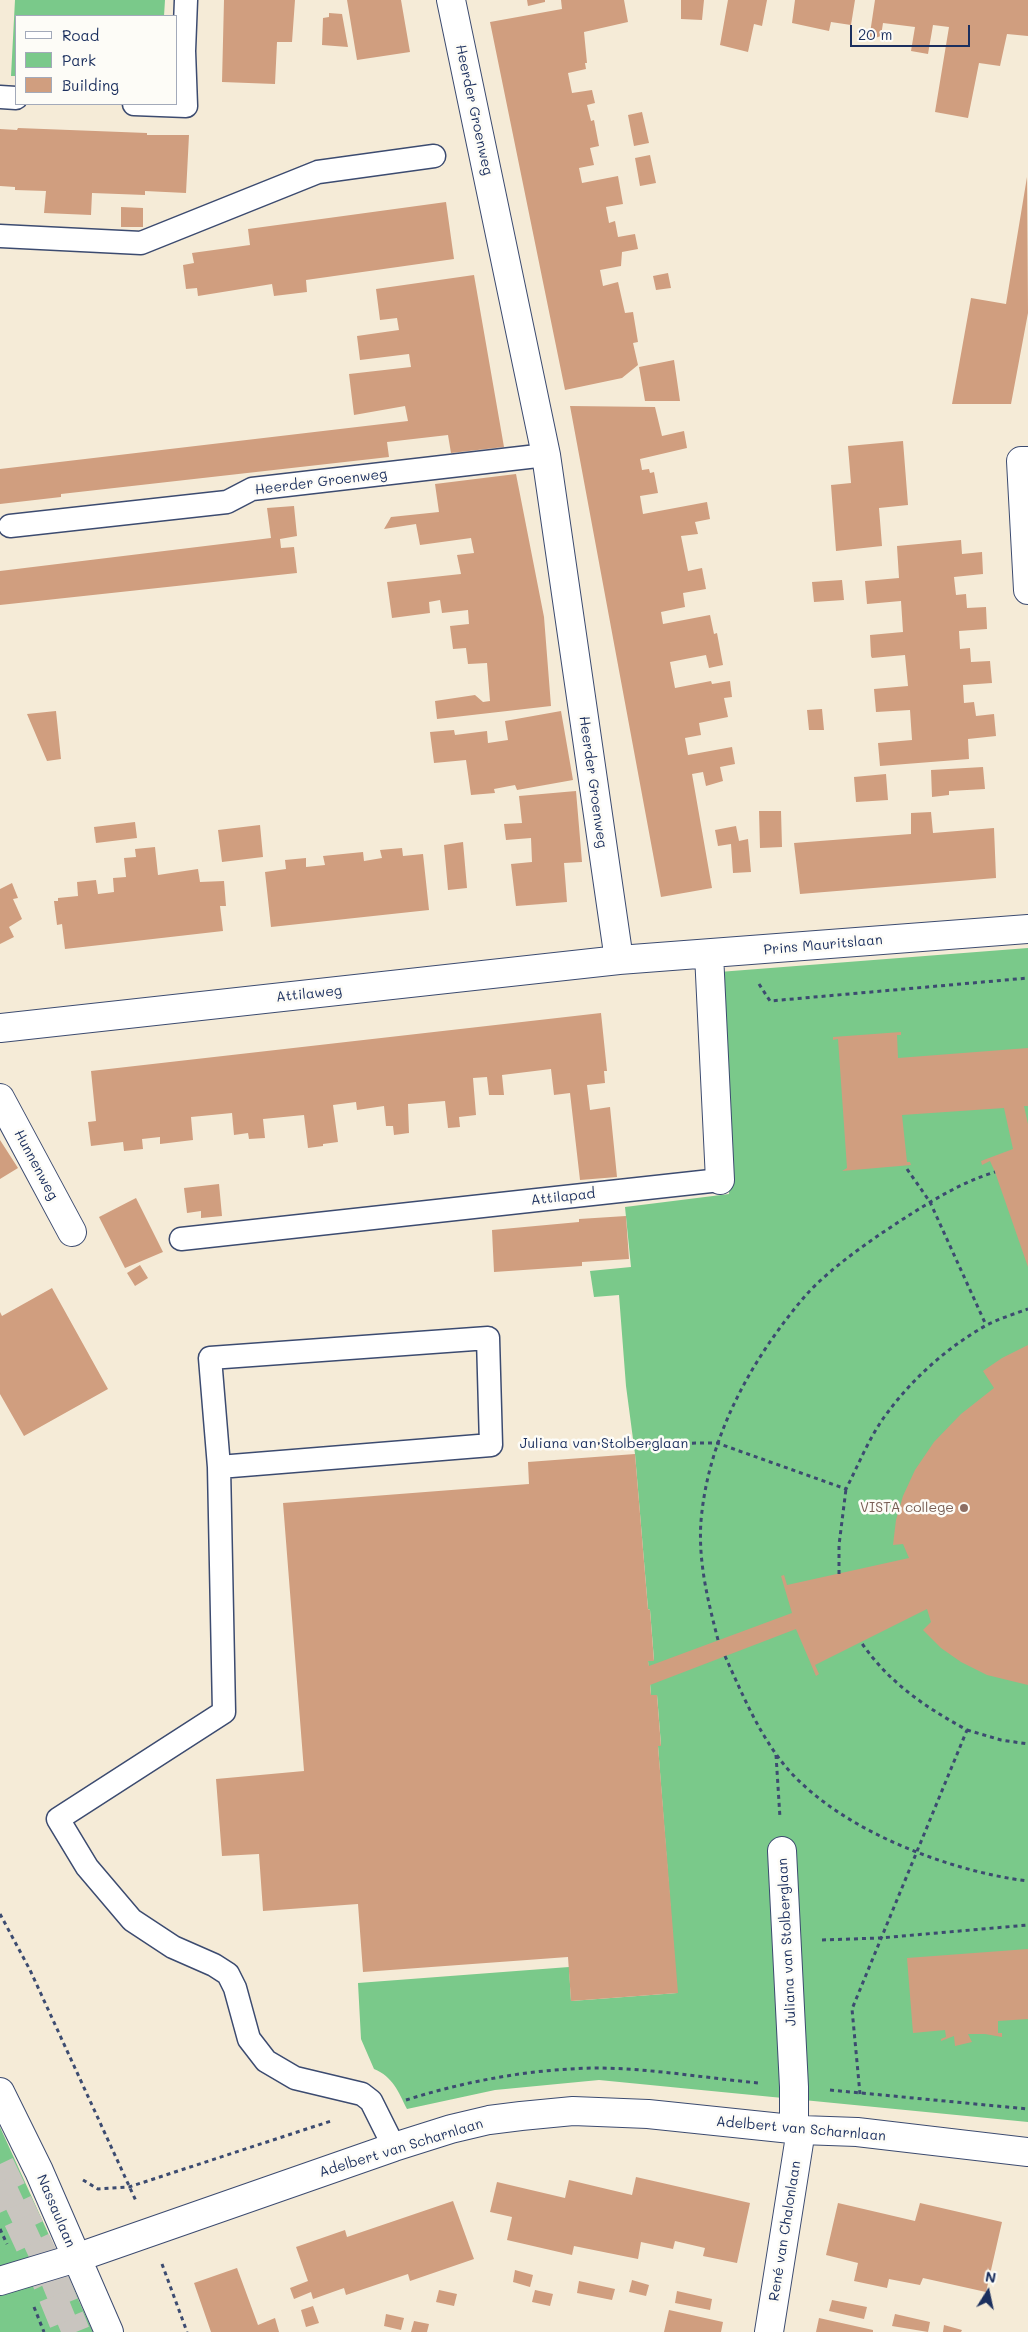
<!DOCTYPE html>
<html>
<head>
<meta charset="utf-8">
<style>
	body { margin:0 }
	#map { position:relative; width:1028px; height:2332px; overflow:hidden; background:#f5ebd7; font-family:Mali,sans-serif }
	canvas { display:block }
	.legend { position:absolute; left:15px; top:15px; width:162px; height:90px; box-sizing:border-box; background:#fdfcf7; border:1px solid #a3aaba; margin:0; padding:6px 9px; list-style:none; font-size:15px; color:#1b2f5e }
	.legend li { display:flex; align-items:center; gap:10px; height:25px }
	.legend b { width:25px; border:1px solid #a3aaba }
	.north { position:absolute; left:963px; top:2267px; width:50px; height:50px; -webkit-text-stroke:4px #fdfcf7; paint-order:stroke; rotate:10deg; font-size:14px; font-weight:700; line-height:20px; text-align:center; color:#1b2f5e }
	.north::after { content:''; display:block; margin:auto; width:18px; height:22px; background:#1b2f5e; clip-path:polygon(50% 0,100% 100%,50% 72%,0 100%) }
	.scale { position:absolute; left:850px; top:25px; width:120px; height:22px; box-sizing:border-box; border:2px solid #1b2f5e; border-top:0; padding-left:6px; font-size:15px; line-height:18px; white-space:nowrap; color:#1b2f5e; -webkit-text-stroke:4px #fdfcf7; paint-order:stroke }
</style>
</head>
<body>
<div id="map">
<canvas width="1028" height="2332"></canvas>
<ul class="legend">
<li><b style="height:6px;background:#fff"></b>Road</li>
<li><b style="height:14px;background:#7ac98a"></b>Park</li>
<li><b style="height:14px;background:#d09e7f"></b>Building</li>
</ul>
<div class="north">N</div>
<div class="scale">20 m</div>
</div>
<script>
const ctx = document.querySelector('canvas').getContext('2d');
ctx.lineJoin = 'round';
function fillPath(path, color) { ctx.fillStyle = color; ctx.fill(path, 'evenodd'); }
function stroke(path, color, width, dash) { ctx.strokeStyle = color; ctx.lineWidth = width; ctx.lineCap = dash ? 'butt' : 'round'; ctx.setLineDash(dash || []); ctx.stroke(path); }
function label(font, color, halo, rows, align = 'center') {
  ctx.font = font + ' Mali,sans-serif'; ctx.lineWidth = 5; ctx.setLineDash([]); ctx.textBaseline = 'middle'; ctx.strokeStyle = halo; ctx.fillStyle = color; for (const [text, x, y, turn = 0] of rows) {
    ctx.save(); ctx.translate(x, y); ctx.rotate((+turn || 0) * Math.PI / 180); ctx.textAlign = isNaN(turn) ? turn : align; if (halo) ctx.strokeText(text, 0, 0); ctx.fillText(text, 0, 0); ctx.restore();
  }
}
fillPath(new Path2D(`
	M15,0H165L164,16H16V76H11Z
	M1028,948V2122L599,2080L495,2090L407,2109C398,2091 393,2077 374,2069L361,2039L358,1983L569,1967L571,2001L677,1993L658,1746L661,1745L657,1695H651L648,1661L654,1660L650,1610L648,1609L635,1454L626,1386L619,1295L594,1297L590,1271L631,1267L625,1207L729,1194L719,972Z
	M0,2127L93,2332H0Z`), '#7ac98a');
fillPath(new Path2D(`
	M224,0H295L292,42H277L275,84L222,82Z
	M347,0H401L410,52L357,60Z
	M527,0H545V2L528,6Z
	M561,0H624L628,22L584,32L587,63H585L586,69L568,73L572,93L592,90L595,103L587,105L591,121L594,120L599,146L590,148L594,165L579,168L582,183L618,176L623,204L606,207L609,223L615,221L618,237L635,234L638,249L622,252L621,266L600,270L603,286L618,282L625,313L633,312L638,342L633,343L638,365L622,378L565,390L490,22L562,9Z
	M681,0H704L702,20L681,19Z
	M728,0H767L762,26L754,24L748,52L720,45Z
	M795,0H855L851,25L831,22L829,31L792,23Z
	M875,0H1028V36L1007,34L1000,66L979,63L968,118L935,112L949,27L933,25L928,54L911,51L915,27L883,23L881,36L869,40Z
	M329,13L342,14L348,47L322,45L323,18L329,17Z
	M642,112L649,143L634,146L628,115Z
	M18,128L147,133V135H189L186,193L145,191V195L92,193L91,215L44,213L46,191L15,190V187L0,186V129L17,130Z
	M650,155L656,183L640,186L635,158Z
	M1027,177L1028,313L1011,404H952L971,298L1006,304Z
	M446,202L454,259L306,280L307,292L274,296L272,284L198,296L197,288L186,289L183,265L194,263L192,253L250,245L248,229Z
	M121,207L143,208V227H121Z
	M668,273L671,288L656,290L653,276Z
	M474,275L504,447L451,453L448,435L387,442L389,457L61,494V497L0,504V469L408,421L405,406L354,415L349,374L411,367L409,354L360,360L357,336L399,330L397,318L380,320L376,289Z
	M674,360L680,401H645L639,367Z
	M570,406L655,407L662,436L684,431L687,448L640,459L642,470L649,469L650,473L654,472L658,493L640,496L643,514L707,502L710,519L695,522L698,534L681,536L688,571L702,568L706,589L683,593L685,607L661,612L663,624L710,615L714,634L717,633L723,665L709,668L706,655L670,662L675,688L711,681L712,684L730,681L732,697L724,698L728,717L699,723L701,735L685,738L688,755L732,747L735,764L720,767L723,781L706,786L703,772L692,774L712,888L661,897Z
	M903,441L908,505L879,508L882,546L836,551L831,485L851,483L848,446Z
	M516,474L544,617L551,706L437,719L435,701L475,695L483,702L490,701L487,663L468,664L466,648L453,649L450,626L469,624L468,610L442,613L440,600L429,602L430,613L392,618L387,582L461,574L457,555L474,553L471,538L420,545L416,524L384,529L391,517L439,512L435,484Z
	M294,506L297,536L280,539L281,548L294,547L297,573L0,605V571L271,538L267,508Z
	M961,540L962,554L982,552L983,574L954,577L956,595L966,594L967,608L986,607L987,629L959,631L960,649L970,648L971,662L990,661L992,683L963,685L964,703L974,702L976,716L994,714L996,736L968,739L969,759L880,766L878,743L912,740L910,710L876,712L874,689L908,686L905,655L872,658L871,656L870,635L903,632L901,601L867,604L865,581L899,578L897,546Z
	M842,580L844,600L814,602L812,582Z
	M822,709L824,730H809L807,710Z
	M56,711L61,759L47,761L27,714Z
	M561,711L573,780L517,790L515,785L494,789L495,793L471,795L466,760L434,763L430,732L454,730L455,735L487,731L488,743L508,740L505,721Z
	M983,767L985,789L949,791V795L932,797L931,770Z
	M886,774L888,800L856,802L854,777Z
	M576,791L582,862L564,863L567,902L516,906L511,864L532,862L531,838L506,840L504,824L522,823L519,796Z
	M759,811H781L782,847L760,848Z
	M931,812L933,833L994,828L996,878L800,894L794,843L911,834V813Z
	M135,822L137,838L96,843L94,827Z
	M260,825L263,857L222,862L218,830Z
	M736,826L739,841L748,839L751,872L733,873L731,844L718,846L715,830Z
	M463,842L467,888L448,890L444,845Z
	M155,847L158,875L198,869L200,882L224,881L226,906H220L223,931L65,949L62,924L57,925L54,901H58V898L78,896L77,882L96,880L98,894L114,892L113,878L126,877L124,858L136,857L135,849Z
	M402,848L403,856L423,854L429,910L271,927L265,872L286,869L285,860L306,858V867L325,865L323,856L363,852L364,861L382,858L380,850Z
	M12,883L18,898L13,899L22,919L9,927L14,937L0,944V889Z
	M601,1013L607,1071H604L605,1083L587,1085L590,1110L610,1107L617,1177L580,1180L570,1093L554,1095L551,1069L502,1075L504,1095H489L487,1077L473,1078L476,1115L459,1117L460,1127L448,1128L445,1101L408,1104L409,1133L394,1135L393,1126H386L384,1106L357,1110L356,1102L333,1105L338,1142L323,1144V1146L308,1148L304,1115L263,1119L265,1138L249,1139L248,1133L234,1135L232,1113L191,1117L193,1140L160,1144V1137L142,1139L143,1149L124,1151L123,1142L91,1146L88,1122L96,1121L91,1071Z
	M901,1032V1035H897L898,1058L1028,1048V1106H1024L1028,1124V1267L995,1172L990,1161L982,1165L981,1161L1013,1149L1004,1108L902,1115L907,1162H910L911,1165L842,1171L847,1168L838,1039L833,1040V1037Z
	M0,1140L18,1168L0,1179Z
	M219,1184L222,1216L201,1218V1211L187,1213L184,1188Z
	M136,1198L163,1252L125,1268L99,1217Z
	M626,1216L629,1259L582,1262V1266L494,1272L492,1230L579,1222V1219Z
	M140,1265L148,1278L135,1286L127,1273Z
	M52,1288L108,1389L24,1436L0,1394V1312L2,1316Z
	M1028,1345V1685L987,1675L961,1662L941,1648L923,1630L931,1622L927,1609L815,1665L819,1674L816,1676L796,1629L650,1685L651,1695H657L661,1746H658L678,1993L571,2001L568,1957L363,1972L358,1904L263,1911L259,1854L222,1856L216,1779L304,1771L283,1503L529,1484L528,1462L635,1454L648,1609L650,1610L654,1661H648L649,1666L792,1613L781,1576L784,1575L787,1585L909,1558L903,1544L893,1545L896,1520L903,1496L915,1470L934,1442L961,1414L994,1388L983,1371L1002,1358Z
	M1028,1949V2019L998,2021V2033H1002V2037L985,2034H968L972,2042L955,2046L954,2036L941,2041V2039L946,2037L945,2030L913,2033L907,1958Z
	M636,2177L750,2203L737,2263L703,2256L705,2248L675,2241L673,2249L641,2242L638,2259L574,2246L572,2255L507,2240L512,2217L490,2212L497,2182L565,2198L569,2180L632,2195Z
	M453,2201L474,2259L410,2281L408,2274L346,2295L344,2288L313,2299L311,2292L294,2299L290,2288L308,2281L296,2247L345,2230L347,2237Z
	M838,2203L915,2221L920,2203L1002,2222L986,2292L923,2278L920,2285L889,2279L887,2288L854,2281L858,2263L826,2255Z
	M237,2268L258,2325L275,2318L279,2332H211L194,2283Z
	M515,2270L533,2275L530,2287L513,2282Z
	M632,2280L649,2285L646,2296L629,2292Z
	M579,2281L615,2289L612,2300L577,2293Z
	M439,2290L457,2294L454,2306L436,2302Z
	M535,2290L553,2294L550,2306L532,2302Z
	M677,2291L712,2299L710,2310L675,2303Z
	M832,2300L867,2307L864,2319L829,2311Z
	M313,2306L319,2323L306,2327L301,2310Z
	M669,2310L723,2322L721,2332H664Z
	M386,2314L404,2318L401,2330L384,2326Z
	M895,2314L930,2322L928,2332L892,2326Z
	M819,2318L873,2330V2332H816Z
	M414,2321L429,2324L427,2332H411Z
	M944,2325L962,2330L961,2332H943Z`), '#d09e7f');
stroke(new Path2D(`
	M0,2164L52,2273L76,2332`), '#c9c5bf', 28, [28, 14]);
stroke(new Path2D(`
	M0,2182L49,2288L67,2332`), '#c9c5bf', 28, [28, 14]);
const service = new Path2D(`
	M0,97L16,98
	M134,104L186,106L184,51L186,0
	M0,236L141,243L318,172L434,156
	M10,526L227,502L252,489L546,455
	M181,1239L720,1180
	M219,1467L210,1358L488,1338L491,1445L219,1467L224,1712L58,1819L87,1867L132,1920L173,1947L214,1965L228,1974L235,1988L249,2039L266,2061L295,2078L362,2094L371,2101L394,2147`);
const minor = new Path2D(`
	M451,0L546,455L619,960
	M1028,461H1021L1028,590
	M709,954L720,1180
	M0,1028L619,960L1028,929
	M0,1098L72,1232
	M782,1851L794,2087V2129
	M0,2092L39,2171L109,2332
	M0,2281L76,2258L394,2147L451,2129L489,2120L521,2116L573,2111L648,2114L801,2130L857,2132L1028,2152
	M769,2332L801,2130`);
stroke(service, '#3c4b70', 25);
stroke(minor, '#3c4b70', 30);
stroke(new Path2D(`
	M759,984L770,1001L1028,978
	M907,1169L930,1202L986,1325
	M524,1444L717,1443L846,1489C859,1464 870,1435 888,1412C913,1378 948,1347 985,1326C998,1319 1014,1314 1028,1309
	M839,1574V1545L846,1489
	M718,1640C708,1601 698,1562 701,1521C708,1437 752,1358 806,1295C832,1266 878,1235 911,1214C938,1197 963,1182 995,1172
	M725,1656C740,1689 755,1725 776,1754C825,1825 945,1871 1028,1881
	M967,1730L1001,1740L1028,1744
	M776,1755L780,1818
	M0,1914L30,1970L136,2201
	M822,1940L880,1938L1028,1925
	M830,2090L1028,2109
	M860,2094L852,2009L967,1730C925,1707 888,1682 861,1642
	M406,2100C466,2081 531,2069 595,2068C649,2068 705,2078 759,2083
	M83,2180L98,2189L129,2187L331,2121
	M0,2229L7,2244
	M162,2264L187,2332
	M34,2307L44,2332`), '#3c4b70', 3, [4, 4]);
stroke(service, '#fff', 22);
stroke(minor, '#fff', 28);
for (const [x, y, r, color] of [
	[964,1508,5,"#8d6e63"]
]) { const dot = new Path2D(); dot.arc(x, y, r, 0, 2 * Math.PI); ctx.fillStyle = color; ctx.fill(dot); stroke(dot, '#fdfcf7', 2); }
label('14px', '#1b2f5e', '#fdfcf7', [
	["Heerder Groenweg",474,110,78],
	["Heerder Groenweg",321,482,-7],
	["Heerder Groenweg",593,782,82],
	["Prins Mauritslaan",823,945,-5],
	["Attilaweg",309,994,-6],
	["Hunnenweg",36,1165,62],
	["Attilapad",563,1197,-6],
	["Juliana van Stolberglaan",604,1444],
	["Juliana van Stolberglaan",787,1942,-93],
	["Adelbert van Scharnlaan",801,2129,5],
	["Adelbert van Scharnlaan",401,2148,-17],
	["Nassaulaan",56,2211,67],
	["René van Chalonlaan",785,2231,-81]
]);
label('14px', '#785e54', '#fdfcf7', [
	["VISTA college",954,1508]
], 'right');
</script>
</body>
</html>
